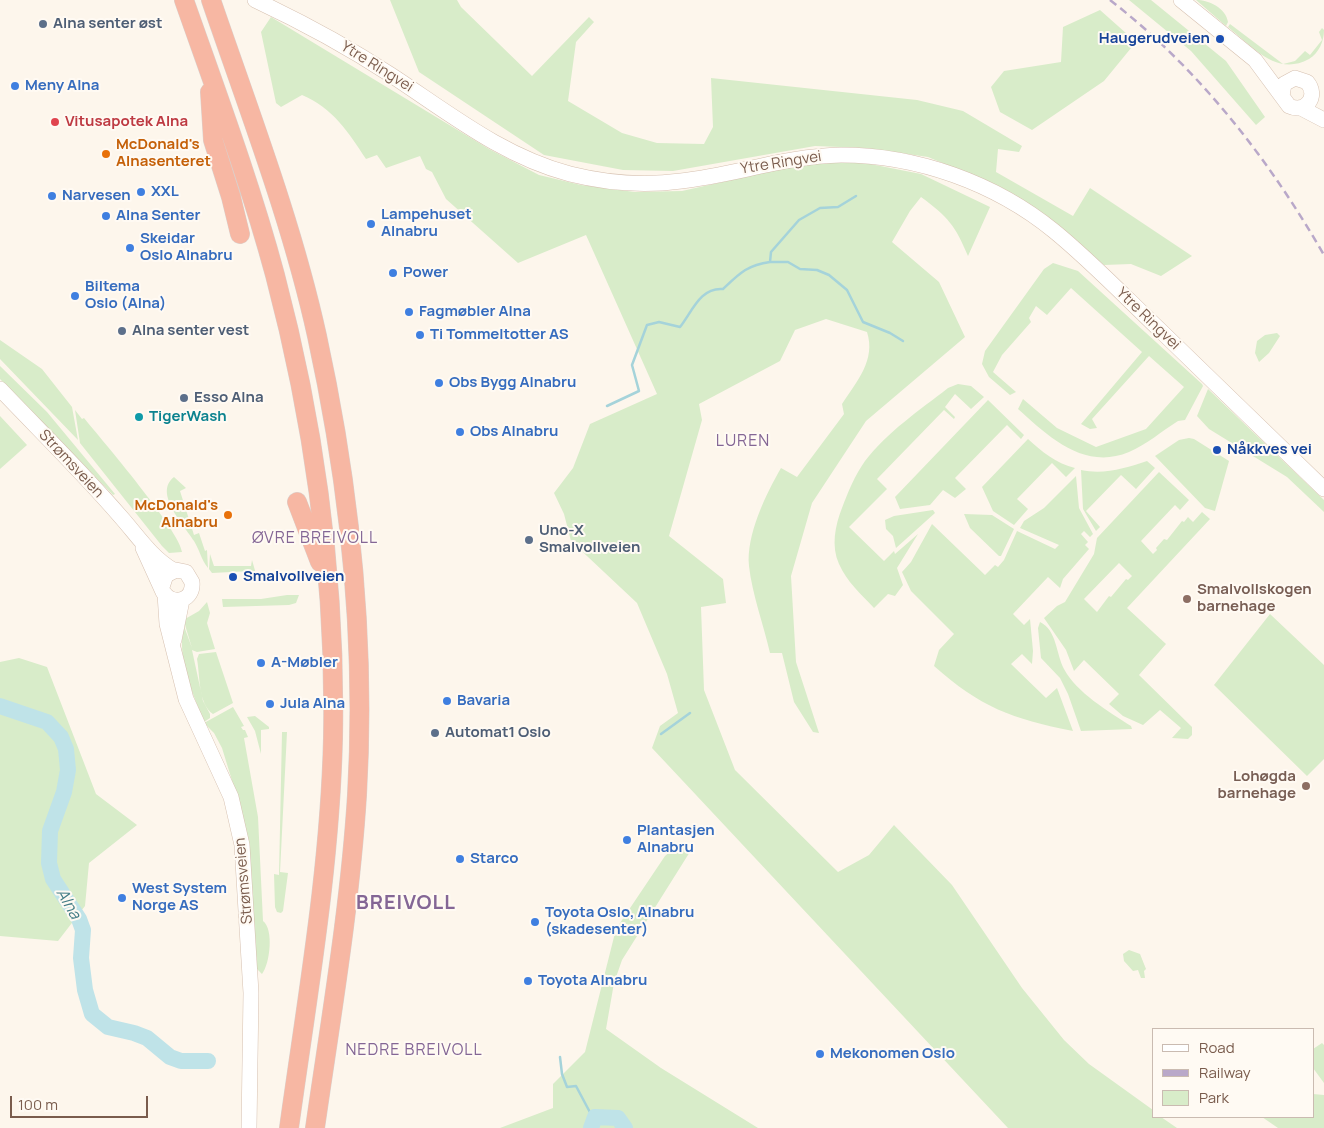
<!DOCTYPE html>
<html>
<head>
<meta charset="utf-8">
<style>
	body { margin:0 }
	#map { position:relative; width:1324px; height:1128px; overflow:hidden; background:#fdf6ec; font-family:Manrope,sans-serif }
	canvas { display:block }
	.legend { position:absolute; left:1152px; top:1028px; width:162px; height:90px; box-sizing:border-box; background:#fffaf3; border:1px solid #cabbb1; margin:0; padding:6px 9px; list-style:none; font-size:15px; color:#7a5c4d }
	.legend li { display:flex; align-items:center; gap:10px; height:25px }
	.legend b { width:25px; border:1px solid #cabbb1 }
	.scale { position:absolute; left:10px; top:1096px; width:138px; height:22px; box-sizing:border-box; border:2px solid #7a5c4d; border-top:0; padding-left:6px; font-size:15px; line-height:18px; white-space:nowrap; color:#7a5c4d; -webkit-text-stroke:4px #fffaf3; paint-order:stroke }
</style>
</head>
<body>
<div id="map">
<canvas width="1324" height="1128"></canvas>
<ul class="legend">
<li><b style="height:6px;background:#fff"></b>Road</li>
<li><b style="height:6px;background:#b9a8c9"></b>Railway</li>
<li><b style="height:14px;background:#d8ecc9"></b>Park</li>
</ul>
<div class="scale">100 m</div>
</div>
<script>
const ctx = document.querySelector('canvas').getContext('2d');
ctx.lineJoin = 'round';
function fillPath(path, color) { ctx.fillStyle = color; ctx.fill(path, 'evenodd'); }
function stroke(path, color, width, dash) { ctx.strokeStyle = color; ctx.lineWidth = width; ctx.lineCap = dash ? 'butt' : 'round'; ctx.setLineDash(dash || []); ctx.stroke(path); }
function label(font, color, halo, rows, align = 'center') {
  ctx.font = font + ' Manrope,sans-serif'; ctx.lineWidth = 4; ctx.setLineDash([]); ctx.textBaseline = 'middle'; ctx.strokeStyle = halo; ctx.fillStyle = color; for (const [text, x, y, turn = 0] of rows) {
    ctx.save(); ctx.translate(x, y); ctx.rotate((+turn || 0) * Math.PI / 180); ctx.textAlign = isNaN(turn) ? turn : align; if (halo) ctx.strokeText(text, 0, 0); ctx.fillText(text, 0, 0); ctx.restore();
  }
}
fillPath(new Path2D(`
	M390,0H457L461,7L532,76L589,17L594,22L576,42L568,101L622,133L657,143L704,144L713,127L711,78L917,100L963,111L1022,146L1019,152L998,149L996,172L1073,216L1090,188L1192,256L1161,276L1131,264L1104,265L1044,215L978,178L928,157L866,148L815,146L673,171L623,170L544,155L419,72Z
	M1129,0H1151L1226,61L1265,117L1256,125L1191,51Z
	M1196,0C1209,0 1226,8 1228,22L1226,26Z
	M1100,10L1136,42L1104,81L1032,130L1000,112L991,87L1004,71L1061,62L1063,27Z
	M271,17L489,149L539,175L581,185L635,192L682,191L803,164L860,162L921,174L990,207L968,256C955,225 948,217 921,197L910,211L892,242L939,282L965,337L866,421L812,503L791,576L796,662L819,733L813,732L794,702L782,653H770C764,626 752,594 749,566C746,535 766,494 781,468L797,477L844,414L842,404C857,381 876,360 867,332L826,319L795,330L780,361L699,404L702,420L669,536L723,579L726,603L701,607L704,690L735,770L838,872L869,855L894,825L952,885L1022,988L1064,1040L1089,1064L1153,1110V1117H1161L1177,1128H1008L652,748L660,726L678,713L667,674L637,603L571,541L564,514L554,493L573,468L590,424L657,394L586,235L518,263L446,199L432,172L426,169L420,156L386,168L377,155L366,159C349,133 332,107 302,95L281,107L276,103L261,32Z
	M1230,24L1283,64L1295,61L1305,51L1310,55L1322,40L1319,32L1322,28L1324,30C1324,41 1319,53 1309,59C1276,77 1252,46 1228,27Z
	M1053,263L1078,271L1202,384L1203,386L1185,420L1178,421C1162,431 1146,445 1129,452C1084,471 1048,436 1018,409L1023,399L1057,428L1096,447L1146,429L1184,387L1149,356L1092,419L1097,428L1090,429L1081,424L1142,352L1071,288L1047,315L1036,306L1029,318L1031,322L1002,355L993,372L1016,392L1010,395L989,377L982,364L985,351L1044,269Z
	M1277,333L1280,336L1269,353L1259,362L1255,353L1257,341L1265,335Z
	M0,340L42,369L72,407L78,440L0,359Z
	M0,366L47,412L115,494L113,495L0,379Z
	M958,384L971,386L984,397L971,409L955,394L945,407L955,417L954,419L944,410L877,479L887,489L849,527L884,561L894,551L895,554L918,534L897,568L903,585L895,596L888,594L874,608C861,594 847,582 839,564C831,546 835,526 842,508C848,492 855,475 865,461C887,432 920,410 948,388Z
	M1208,389L1324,500V512L1287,477L1209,429L1197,416Z
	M988,400L1024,435L1021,439L1007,425L955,478L966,489L955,498L943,490L930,505L900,509L895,497Z
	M75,410L82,419L84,418C102,440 180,531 182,552L169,553L162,546L80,443Z
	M0,416L27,445L0,469Z
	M1189,438L1194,439L1229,461L1215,511L1205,508L1155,456L1179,440Z
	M1028,439C1041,451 1057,464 1075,468L1066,477L1052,463L1017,499L1028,509L1014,525L993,511L982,487Z
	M1147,461L1155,468L1136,489L1121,475L1086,511L1100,527L1096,531L1083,509L1081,470C1104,475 1126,468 1147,461Z
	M1159,472L1189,500L1180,510L1175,505L1141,541L1153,554L1157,550L1156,548L1164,539L1167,540L1182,521L1184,522L1188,517L1193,522L1202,512L1210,519L1127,608L1166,644L1139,675L1192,727V735L1188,739L1172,738L1181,728L1160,710L1143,725L1123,716L1109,704L1119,694L1084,660L1074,671L1066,650L1044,618L1057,606L1065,602L1094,554L1097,538ZM1119,563L1132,576L1128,580L1126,579L1111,597L1109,596L1097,612L1084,599Z
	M1076,476L1079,508L1093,534L1090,537L1084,531L1081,534L1088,542L1085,545L1089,549L1063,579L1060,588L1048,577L1013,614L1024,625L1030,619L1033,651L1032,664L1022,654L1011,664L1046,698L1057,688L1073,731C1012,719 980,707 934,666L939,650L954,634L911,591L902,572L911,562L932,524L985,575L995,565L998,567L1004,560L1017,531L1055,549L1059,545L1020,528L1024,521L1044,508Z
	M174,477L186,488L180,491L194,535L199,533L205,551L207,550L208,568C201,559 200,551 194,541C184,525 153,493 174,477Z
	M933,510L935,513L896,548L893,536L886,529L885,520L894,516Z
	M964,514L992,515L1014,529L1001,556H999L970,528Z
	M210,554L214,566H251L252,560L256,574H251V571L212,573L209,569Z
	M287,595H299L296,603L289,605L223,607L222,599H261Z
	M207,602L210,613L207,623L215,649L197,652L192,650L203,701L210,714V718L204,722C193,694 176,656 184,626L192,648L185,625V619L199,611Z
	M1270,614L1324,665V759L1307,776L1214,685Z
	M1040,622C1057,630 1056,654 1064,669C1077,693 1108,711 1131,726L1132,729L1081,731L1068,694L1060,678L1041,658L1038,628Z
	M216,652L233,703L213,714C198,704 200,675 197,659L199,654Z
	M19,658L47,667L96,794L137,825L89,863L85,906L58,941L0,936V662Z
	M233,707L244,726L241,727L243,730H245L248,737L244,738L258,817L263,921C274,929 270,964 262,974L257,969L248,846L234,787L222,748L214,733L204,723Z
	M255,716L269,727V729L261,730V754L255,731L247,717Z
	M282,732H287L280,872L288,873L283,911L281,913L277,912L275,907L274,874L279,875Z
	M681,842L693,847L622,960L614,983L606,1029L661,1068L758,1128H500L553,1108V1084L585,1052L616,929L665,856Z
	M1129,950L1140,954L1146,969L1144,971L1145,978H1141L1138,970L1133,971L1124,961L1123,954Z
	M1322,1043L1324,1045V1083L1313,1068V1049Z
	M1313,1094L1324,1095V1128H1278L1262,1117H1313Z`), '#d8ecc9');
stroke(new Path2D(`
	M770,262H788L800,269L817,270L829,275L847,290L863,322L890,333L903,341
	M607,406L639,391L632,365L647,325L659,322L680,327C692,312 700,287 723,289C739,274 747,265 770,262L771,252L799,220L820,208L838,207L856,196
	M661,734L690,713
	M560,1057L562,1074L567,1087L576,1086L593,1118`), '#a5d3da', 2.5);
stroke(new Path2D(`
	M0,706L47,722L61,737L66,749L68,770L64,792L50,831L49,863L53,879L79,919L83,930L81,958L85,990L92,1014L108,1027L134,1033L147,1038L170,1057L181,1061H208
	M591,1128L595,1117L618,1118L625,1128`), '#bfe3e8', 16);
const secondary = new Path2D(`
	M255,0C302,22 348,47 391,75C449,113 502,156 570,174C606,183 644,186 681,181C735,175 786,156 841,155C917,155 995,183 1054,231C1092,262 1127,299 1163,333C1217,385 1270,437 1324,489
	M1181,0L1255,60L1289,106C1306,114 1319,96 1307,82L1295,78L1284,84L1282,96
	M1301,108L1324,120
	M0,389C40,431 82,472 120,516C137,535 151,557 173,570
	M143,548L163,592C174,607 194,600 192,582L186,572L176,570L166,575L162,587
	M165,594L167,624L186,699L231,797L242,845L251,993L249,1128
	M174,640L182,600`);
const motorway = new Path2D(`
	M184,0C216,91 250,182 275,275C315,426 336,581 333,738C330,869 307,998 289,1128
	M211,0C249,111 292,222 317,336C350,487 366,642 357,795C350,907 331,1017 315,1128
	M210,92L213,140L231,197L240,234
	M297,502L320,562`);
stroke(secondary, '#d6c0b0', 16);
stroke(motorway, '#dad1cd', 20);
stroke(secondary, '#fff', 15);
stroke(motorway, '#f7b7a3', 19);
stroke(new Path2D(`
	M1110,0C1199,69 1268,158 1324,255`), '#b9a8c9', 2.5, [8, 5]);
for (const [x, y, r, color] of [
	[43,24,5,"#5c6f8a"],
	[1220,39,5,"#1a4fb4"],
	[15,86,5,"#3f7fe0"],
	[55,122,5,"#e0444e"],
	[106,154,5,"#e8710a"],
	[141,192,5,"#3f7fe0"],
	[52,196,5,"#3f7fe0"],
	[106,216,5,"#3f7fe0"],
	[371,224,5,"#3f7fe0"],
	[130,248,5,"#3f7fe0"],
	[393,273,5,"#3f7fe0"],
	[75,296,5,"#3f7fe0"],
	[409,312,5,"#3f7fe0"],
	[122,331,5,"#5c6f8a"],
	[420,335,5,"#3f7fe0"],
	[439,383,5,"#3f7fe0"],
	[184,398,5,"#5c6f8a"],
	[139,417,5,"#0f9aa8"],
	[460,432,5,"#3f7fe0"],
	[1217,450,5,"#1a4fb4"],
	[228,515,5,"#e8710a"],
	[529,540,5,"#5c6f8a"],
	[233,577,5,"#1a4fb4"],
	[1187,599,5,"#8d6e63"],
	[261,663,5,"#3f7fe0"],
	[447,701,5,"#3f7fe0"],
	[270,704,5,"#3f7fe0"],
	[435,733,5,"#5c6f8a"],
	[1306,786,5,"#8d6e63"],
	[627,840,5,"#3f7fe0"],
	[460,859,5,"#3f7fe0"],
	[122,898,5,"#3f7fe0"],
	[535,922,5,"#3f7fe0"],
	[528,981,5,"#3f7fe0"],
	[820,1054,5,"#3f7fe0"]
]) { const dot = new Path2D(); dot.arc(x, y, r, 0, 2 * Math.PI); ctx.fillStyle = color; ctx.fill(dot); stroke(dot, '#fffaf3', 2); }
label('bold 15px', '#4e5e75', '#fffaf3', [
	["Alna senter øst",53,24],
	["Alna senter vest",132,331],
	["Esso Alna",194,398],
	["Uno-X",539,531],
	["Smalvollveien",539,548],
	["Automat1 Oslo",445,733]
], 'left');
label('bold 15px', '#164399', '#fffaf3', [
	["Haugerudveien",1210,39,"right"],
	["Nåkkves vei",1227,450],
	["Smalvollveien",243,577]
], 'left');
label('15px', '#7a5c4d', '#fffaf3', [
	["Ytre Ringvei",377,67,32],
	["Ytre Ringvei",781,163,-9],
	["Ytre Ringvei",1148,319,44],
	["Strømsveien",71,464,47],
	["Strømsveien",244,881,-95]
]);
label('bold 15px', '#366cbe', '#fffaf3', [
	["Meny Alna",25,86],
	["XXL",151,192],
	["Narvesen",62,196],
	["Lampehuset",381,215],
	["Alnabru",381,232],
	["Alna Senter",116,216],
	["Skeidar",140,239],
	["Oslo Alnabru",140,256],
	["Power",403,273],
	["Biltema",85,287],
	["Oslo (Alna)",85,304],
	["Fagmøbler Alna",419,312],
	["Ti Tommeltotter AS",430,335],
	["Obs Bygg Alnabru",449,383],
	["Obs Alnabru",470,432],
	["A-Møbler",271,663],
	["Bavaria",457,701],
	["Jula Alna",280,704],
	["Plantasjen",637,831],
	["Alnabru",637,848],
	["Starco",470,859],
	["West System",132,889],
	["Norge AS",132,906],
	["Toyota Oslo, Alnabru",545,913],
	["(skadesenter)",545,930],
	["Toyota Alnabru",538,981],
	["Mekonomen Oslo",830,1054]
], 'left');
label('bold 15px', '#be3a42', '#fffaf3', [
	["Vitusapotek Alna",65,122]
], 'left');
label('bold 15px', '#c56008', '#fffaf3', [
	["McDonald's",116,145],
	["Alnasenteret",116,162],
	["McDonald's",218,506,"right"],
	["Alnabru",218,523,"right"]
], 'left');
label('bold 15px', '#0d838f', '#fffaf3', [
	["TigerWash",149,417]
], 'left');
label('bold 15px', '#785e54', '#fffaf3', [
	["Smalvollskogen",1197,590],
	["barnehage",1197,607],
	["Lohøgda",1296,777,"right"],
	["barnehage",1296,794,"right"]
], 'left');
ctx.letterSpacing = '1px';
label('16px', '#846695', '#fffaf3', [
	["LUREN",743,442],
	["ØVRE BREIVOLL",315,539],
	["NEDRE BREIVOLL",414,1051]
]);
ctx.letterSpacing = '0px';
label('italic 16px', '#437c86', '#fffaf3', [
	["Alna",68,904,60]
]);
ctx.letterSpacing = '1px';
label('bold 20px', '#846695', '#fffaf3', [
	["BREIVOLL",406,903]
]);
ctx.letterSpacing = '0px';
</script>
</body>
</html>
